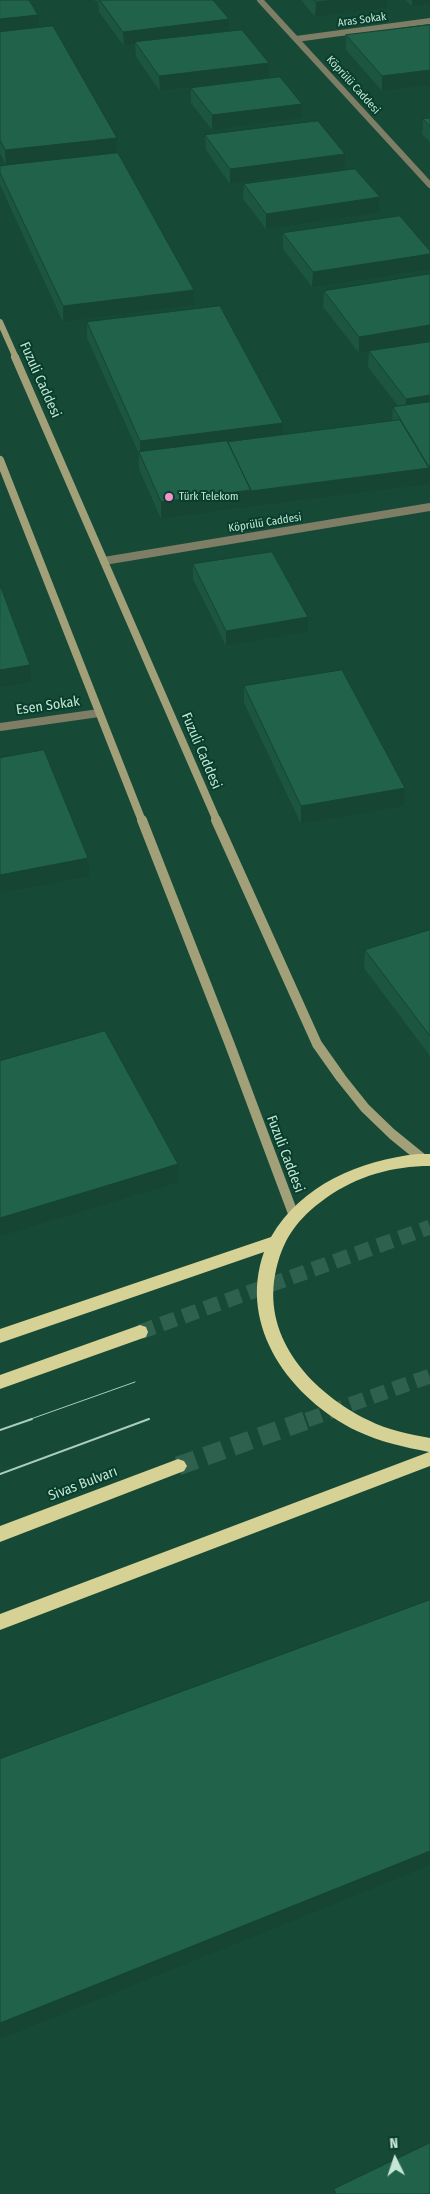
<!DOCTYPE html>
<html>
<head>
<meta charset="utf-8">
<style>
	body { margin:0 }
	#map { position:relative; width:430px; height:2194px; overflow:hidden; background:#164936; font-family:"Fira Sans Condensed",sans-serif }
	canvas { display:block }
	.north { position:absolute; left:370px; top:2134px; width:50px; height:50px; -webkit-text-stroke:4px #083e2c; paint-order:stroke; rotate:356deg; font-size:14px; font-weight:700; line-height:20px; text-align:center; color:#c5e5d5 }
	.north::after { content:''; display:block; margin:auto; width:18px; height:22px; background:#c5e5d5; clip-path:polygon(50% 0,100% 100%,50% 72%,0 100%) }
</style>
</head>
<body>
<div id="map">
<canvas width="430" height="2194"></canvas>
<div class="north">N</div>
</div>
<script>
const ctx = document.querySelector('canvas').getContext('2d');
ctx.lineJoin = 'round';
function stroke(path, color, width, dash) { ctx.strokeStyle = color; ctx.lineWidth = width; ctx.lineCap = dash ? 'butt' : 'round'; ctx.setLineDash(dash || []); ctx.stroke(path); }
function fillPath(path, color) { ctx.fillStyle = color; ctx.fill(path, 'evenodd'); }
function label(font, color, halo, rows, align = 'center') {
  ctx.font = font + ' "Fira Sans Condensed",sans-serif'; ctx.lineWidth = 4; ctx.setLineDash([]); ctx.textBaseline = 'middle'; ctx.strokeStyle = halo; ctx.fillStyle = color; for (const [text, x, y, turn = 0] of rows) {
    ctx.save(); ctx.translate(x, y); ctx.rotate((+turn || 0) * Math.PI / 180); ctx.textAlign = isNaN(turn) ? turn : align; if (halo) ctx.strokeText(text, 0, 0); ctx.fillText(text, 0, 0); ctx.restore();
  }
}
stroke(new Path2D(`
	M140,1332L430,1227
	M307,1420L430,1376`), '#30604e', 15, [15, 8]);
stroke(new Path2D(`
	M178,1466L310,1419`), '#30604e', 19, [19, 10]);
stroke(new Path2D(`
	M260,0L430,185
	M296,39L430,21`), '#7e7d65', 6);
stroke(new Path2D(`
	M104,561L430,507
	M0,727L99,713`), '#7e7d65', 8);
stroke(new Path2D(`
	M0,322L16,358`), '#a2a079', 6);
stroke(new Path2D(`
	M15,357L217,821
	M0,460L142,821`), '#a2a079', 8);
stroke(new Path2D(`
	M142,820L230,1045L294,1216
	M216,820L317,1044L341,1078L365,1108L392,1134L424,1160`), '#a2a079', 10);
fillPath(new Path2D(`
	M418,1154H430V1166C393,1166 357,1176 326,1198C297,1219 282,1239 275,1275C263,1340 313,1393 368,1420C387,1430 409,1434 430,1438V1466L0,1630V1614L429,1452C404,1447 380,1442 357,1431C291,1399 237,1327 264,1252L0,1343V1329L271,1237C301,1185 360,1160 418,1154Z
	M140,1325L146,1327L148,1332L146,1337L0,1389V1375Z
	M178,1459L184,1461L187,1466L184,1471L0,1542V1526Z`), '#d6d296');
stroke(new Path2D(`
	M28,1420L135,1382
	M146,1420L149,1419`), '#aacdbd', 1);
stroke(new Path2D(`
	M0,1430L32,1419
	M0,1474L149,1419`), '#aacdbd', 2);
fillPath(new Path2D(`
	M0,0L39,28L117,138V153L6,165L0,153Z
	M94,0H213L229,19V31L269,63V77L160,91L136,57L135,44L124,46L99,12L98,1H95Z
	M301,0H387V8L315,17Z
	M405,0H430V4L412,6Z
	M430,25V85L382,91L346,50V35Z
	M191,88L302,104V118L212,130L191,103Z
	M430,118V142L422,134L423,119Z
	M205,135L344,169L230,184L206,150Z
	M0,166L194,290V305L63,322L0,185Z
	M244,184L380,197L379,213L266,229L243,199Z
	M283,233L430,251L312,287L283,249Z
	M324,291L430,341L359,353L323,307Z
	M87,322L283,423V435L392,421L393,407L398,406L368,367L369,351L430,342V484L161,519L139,469V454L87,338Z
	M193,564L308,632L226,646L193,579Z
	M244,686L404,806L301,824L244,703Z
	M430,930V1056L364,968L365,950Z`), '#1c5540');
fillPath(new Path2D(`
	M338,0H387V8L315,17L316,2Z
	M412,0H430V4L412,6Z
	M38,15L39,29L0,33V19Z
	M229,19V33L135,42V44L124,46L123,32Z
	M269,63V77L160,91L159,76Z
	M430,70V85L382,91V76Z
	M302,104V118L212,130V115Z
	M117,138V153L6,165L5,150Z
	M345,154L344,169L230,184V169Z
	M380,197L379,213L266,229V214Z
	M430,254V269L312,287L313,272Z
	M194,290V305L63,322V306Z
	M430,325V341L359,353V337Z
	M430,395V411L405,415L406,399Z
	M283,423V439L140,456V441Z
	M430,467V484L251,507V491Z
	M251,490V507L161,519V502Z
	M308,617V632L226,646V631Z
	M30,665L31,682L0,687V670Z
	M405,788L404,806L301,824V806Z
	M88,858L89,876L0,893V875Z
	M178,1164L179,1182L0,1236V1218Z
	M430,1851V1865L0,2039V2023Z`), '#164534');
const building = new Path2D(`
	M0,0H29L38,15L0,19Z
	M100,0H213L229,19L123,32Z
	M314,0H338L316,2Z
	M430,25V70L382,76L346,35Z
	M53,26L117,138L5,150L0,140V32Z
	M242,30L269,63L159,76L135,42Z
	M280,77L302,104L212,115L191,88Z
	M430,118V126L423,119Z
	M318,121L345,154L230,169L205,135Z
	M118,153L194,290L63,306L0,173V166Z
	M355,169L380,197L266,214L244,184Z
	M400,216L430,251V254L313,272L283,233Z
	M430,274V325L359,337L324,291Z
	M220,306L283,423L140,441L87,322Z
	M430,342V395L406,399L369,351Z
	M430,402V467H429L393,407Z
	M400,420L429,468L251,491L228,442Z
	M227,441L251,490L161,502L139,452Z
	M272,552L308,617L226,631L193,564Z
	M0,585L30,665L0,670Z
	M342,670L405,788L301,806L244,686Z
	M44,750L88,858L0,875V758Z
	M430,930V1036L365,950Z
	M105,1031L178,1164L0,1218V1061Z
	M430,1600V1851L0,2023V1759Z
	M430,2143V2194H336L334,2189Z`);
fillPath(building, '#20634a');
stroke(building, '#164534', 1);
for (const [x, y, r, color] of [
	[169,497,5,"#f890cc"]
]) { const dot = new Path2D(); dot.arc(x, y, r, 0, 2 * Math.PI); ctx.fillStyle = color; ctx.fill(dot); stroke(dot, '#083e2c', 2); }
label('11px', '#c5e5d5', '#083e2c', [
	["Aras Sokak",362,20,-8],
	["Köprülü Caddesi",353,85,48],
	["Köprülü Caddesi",265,523,-9]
]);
label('11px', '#c5e5d5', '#083e2c', [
	["Türk Telekom",179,497]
], 'left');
label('14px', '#c5e5d5', '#083e2c', [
	["Fuzuli Caddesi",40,380,66],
	["Esen Sokak",48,706,-8],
	["Fuzuli Caddesi",201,751,67],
	["Fuzuli Caddesi",285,1154,69],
	["Sivas Bulvarı",83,1484,-21]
]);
</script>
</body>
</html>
